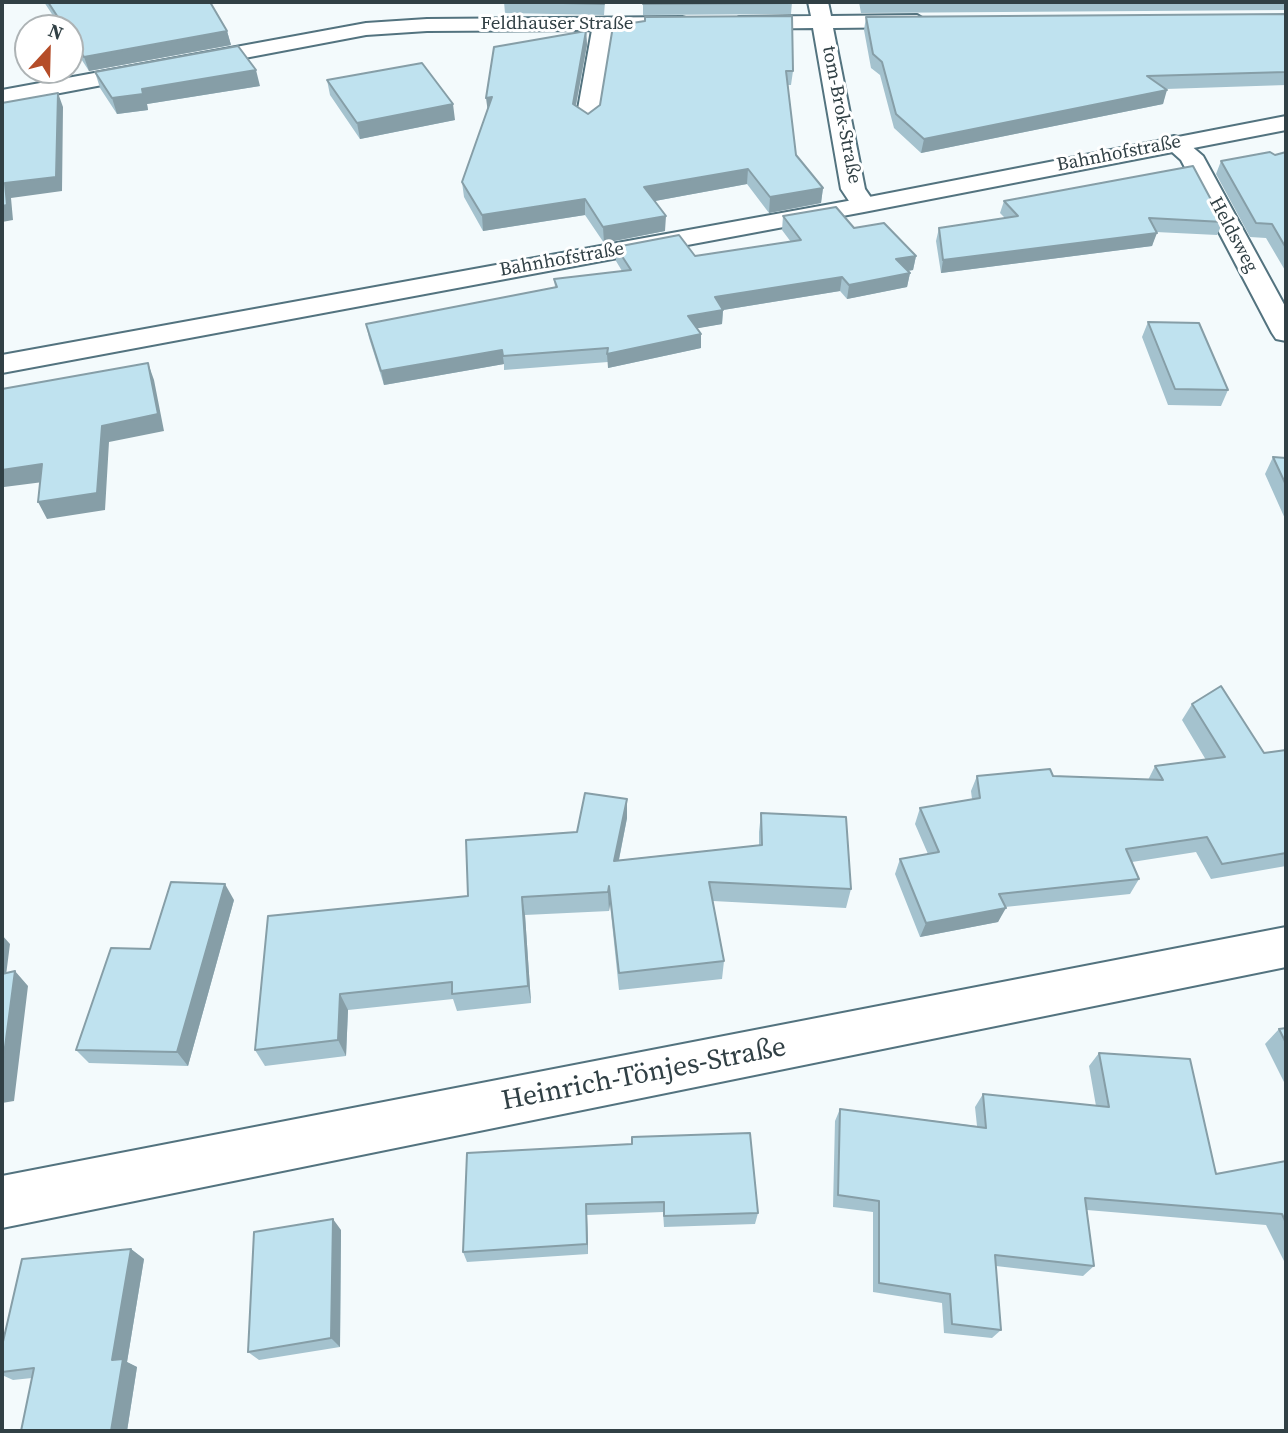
<!DOCTYPE html>
<html>
<head>
<meta charset="utf-8">
<style>
	body { margin:0 }
	#map { position:relative; width:1288px; height:1433px; overflow:hidden; background:#f3fafc; font-family:"Source Serif 4",serif }
	canvas { display:block }
	.frame { position:absolute; inset:0; border:4px solid #314045; pointer-events:none }
	.north { position:absolute; left:14px; top:14px; width:70px; height:70px; box-sizing:border-box; background:#fff; border:2px solid #adb3b5; border-radius:50%; rotate:22deg; font-size:19px; font-weight:700; line-height:28px; text-align:center; color:#314045 }
	.north::after { content:''; display:block; margin:auto; width:24px; height:32px; background:#b54d29; clip-path:polygon(50% 0,100% 100%,50% 72%,0 100%) }
</style>
</head>
<body>
<div id="map">
<canvas width="1288" height="1433"></canvas>
<div class="frame"></div>
<div class="north">N</div>
</div>
<script>
const ctx = document.querySelector('canvas').getContext('2d');
ctx.lineJoin = 'round';
function stroke(path, color, width, dash) { ctx.strokeStyle = color; ctx.lineWidth = width; ctx.lineCap = dash ? 'butt' : 'round'; ctx.setLineDash(dash || []); ctx.stroke(path); }
function fillPath(path, color) { ctx.fillStyle = color; ctx.fill(path, 'evenodd'); }
function label(font, color, halo, rows, align = 'center') {
  ctx.font = font + ' "Source Serif 4",serif'; ctx.lineWidth = 6; ctx.setLineDash([]); ctx.textBaseline = 'middle'; ctx.strokeStyle = halo; ctx.fillStyle = color; for (const [text, x, y, turn = 0] of rows) {
    ctx.save(); ctx.translate(x, y); ctx.rotate((+turn || 0) * Math.PI / 180); ctx.textAlign = isNaN(turn) ? turn : align; if (halo) ctx.strokeText(text, 0, 0); ctx.fillText(text, 0, 0); ctx.restore();
  }
}
const street = new Path2D(`
	M808,2H828L831,16L917,15L927,21L917,27L833,28L865,189L876,205L873,210H855L841,189L813,28L739,29L729,23L739,17L811,16Z
	M682,17L689,19L692,23L689,27L612,30L598,120L587,127L576,120L592,30L427,31L366,35L2,104V90L366,23L427,19Z
	M1174,136L1182,138L1203,156L1286,308V341L1276,339L1272,333L1181,160L1162,143L1166,138Z
	M1286,927V967L2,1228V1176Z`);
const secondary = new Path2D(`
	M1286,116V130L864,212L2,373V355L864,198Z`);
stroke(street, '#53737f', 4);
stroke(secondary, '#53737f', 4);
fillPath(street, '#fff');
fillPath(secondary, '#fff');
fillPath(new Path2D(`
	M44,2H210L227,31L231,45L89,71L70,42V28H61Z
	M504,2H605L604,15L505,13Z
	M643,2H792L791,14L643,15Z
	M859,2H1286V10L861,13Z
	M1286,14V85L1166,89L1163,104L921,153L894,128L880,75L871,68L864,30L866,17Z
	M613,26L793,71L791,85H788L796,155L823,188L821,203L769,213L747,184L655,201L665,231L604,243L585,215L483,231L464,197L462,182L586,31L587,45L576,106L588,114L600,105Z
	M95,72L260,86L147,104L148,110L117,114L100,88Z
	M327,80L455,120L360,139L330,95Z
	M1286,152V272L1266,238L1250,237L1216,174L1221,161L1275,155Z
	M1004,201L1223,222L1217,235L1156,232L1152,246L941,273L936,241L939,228L1005,218L1000,213Z
	M783,216L854,228L916,256L913,270L908,271L910,273L907,287L847,299L840,291L723,310L722,324L697,328L701,348L608,368V362L504,370V364L384,385L369,338L366,324L555,287L554,279L622,271L616,261V247L695,256L791,242L782,230Z
	M1148,322L1228,390L1221,406L1168,405L1142,337Z
	M1273,457L1286,458V521L1265,474Z
	M1192,704L1264,753L1286,750V866L1211,879L1196,852L1132,862L1139,879L1130,894L1005,907L998,922L920,937L895,874L900,859L928,854L915,824L920,808L972,799L971,791L977,776L1148,780L1155,766L1206,760L1182,720Z
	M761,813L851,889L846,908L713,901L724,961L722,979L619,990L610,904L609,911L525,915L531,1003L457,1011L453,999L348,1010L346,1056L265,1066L255,1050L468,896L577,832L627,818L619,860L759,845V832Z
	M234,900L188,1066L89,1063L76,1050L150,949Z
	M1286,1028V1086L1265,1044L1279,1029Z
	M1099,1053L1216,1174L1286,1161V1265L1266,1225L1087,1210L1094,1266L1083,1276L996,1266L1001,1330L992,1338L944,1333L942,1303L873,1292V1212L833,1207L835,1121L840,1109L977,1126L975,1107L983,1094L1096,1106L1089,1066Z
	M467,1153L758,1213L755,1224L664,1227L663,1212L587,1215L588,1254L467,1262L463,1252Z
	M341,1230L340,1347L259,1360L248,1352Z
	M131,1249L144,1259L127,1362L137,1367L127,1431H21L32,1378L13,1380L2,1375V1346Z`), '#a4c2ce');
fillPath(new Path2D(`
	M227,31L231,45L89,71L84,57Z
	M586,31L587,45L573,120V104Z
	M256,70L260,86L147,104L148,110L117,114L112,98L142,89Z
	M1167,90L1163,104L921,153L924,139Z
	M58,93L63,107L62,191L11,198L13,220L2,222V206L5,183Z
	M492,97L488,113L486,98Z
	M453,104L455,120L360,139L357,123Z
	M748,169L747,184L644,203V187Z
	M823,188L821,203L769,213L770,197Z
	M585,199V215L483,231L482,215Z
	M666,216L665,231L604,243L603,227Z
	M1157,233L1152,246L941,273L943,260Z
	M916,256L913,270L894,273L896,259Z
	M910,273L907,287L847,299L849,285Z
	M842,277L840,291L723,310L722,324L688,330V316L715,297Z
	M701,334V348L608,368L607,354Z
	M502,350L504,364L384,385L381,371Z
	M148,363L154,380L164,431L109,442L105,510L47,519L38,502L102,426Z
	M42,464L51,481L4,487L2,484V470Z
	M627,799V818L615,879L614,861Z
	M225,884L234,900L188,1066L177,1052Z
	M609,886L610,904L609,911L608,892Z
	M522,897L525,915L531,1003L528,986Z
	M1006,908L998,922L920,937L926,923Z
	M2,935L10,944L4,991L2,988Z
	M15,971L28,986L14,1101L2,1103V1070Z
	M340,994L348,1010L346,1056L338,1040Z
	M586,1204L587,1215L588,1254L587,1244Z
	M333,1219L341,1230L340,1347L331,1338Z
	M131,1249L144,1259L127,1362L137,1367L127,1431H111L112,1360Z`), '#869ea7');
const building = new Path2D(`
	M48,2H210L227,31L84,57L70,35V28H65Z
	M522,2H604V4Z
	M643,2H792V3L643,4Z
	M1286,14V72L1147,76L1167,90L924,139L896,114L882,62L873,54L866,17Z
	M792,16L793,71H786L796,155L823,188L770,197L748,169L644,187L666,216L603,227L585,199L482,215L462,182L492,97L486,98L494,47L586,31L573,104L588,114L600,105L613,26L645,21V17Z
	M238,46L256,70L142,89L143,94L112,98L95,72Z
	M422,63L453,104L357,123L327,80Z
	M58,93L56,177L5,183L7,205L2,206V103Z
	M1270,152L1275,155L1286,152V248L1272,224L1256,223L1221,161Z
	M1193,166L1223,222L1149,218L1157,233L943,260L939,228L1018,216L1004,201Z
	M836,207L854,228L884,223L916,256L896,259L910,273L849,285L842,277L715,297L723,310L688,316L701,334L607,354L608,348L503,356L502,350L381,371L366,324L557,287L554,279L631,270L616,247L679,235L695,256L801,240L783,216Z
	M1148,322L1199,323L1228,390L1175,389Z
	M148,363L158,414L102,426L97,493L38,502L42,464L2,470V389Z
	M1273,457L1286,458V485Z
	M1221,686L1264,753L1286,750V853L1222,864L1207,837L1126,849L1139,879L999,894L1006,908L926,923L900,859L939,852L920,808L980,798L977,776L1050,769L1053,776L1163,780L1155,766L1225,757L1192,704Z
	M585,793L627,799L614,861L762,845L761,813L846,817L851,889L709,882L724,961L619,973L609,886L608,892L522,897L528,986L452,994V982L340,994L338,1040L255,1050L268,916L468,896L466,840L577,832Z
	M171,882L225,884L177,1052L76,1050L111,948L150,949Z
	M15,971L2,1070V974Z
	M1286,1028V1043L1279,1029Z
	M1099,1053L1190,1059L1216,1174L1286,1161V1223L1282,1214L1085,1198L1094,1266L995,1255L1001,1330L952,1324L950,1294L879,1283V1201L838,1195L840,1109L986,1128L983,1094L1109,1107Z
	M750,1133L758,1213L664,1216V1202L586,1204L587,1244L463,1252L467,1153L632,1144V1137Z
	M333,1219L331,1338L248,1352L254,1232Z
	M131,1249L112,1360L123,1359L111,1431H21L34,1368L2,1372V1346L22,1259Z`);
fillPath(building, '#bfe2ef');
stroke(building, '#869ea7', 2);
label('19px', '#314045', '#fff', [
	["Feldhauser Straße",557,24],
	["tom-Brok-Straße",841,115,79],
	["Bahnhofstraße",1119,154,-11],
	["Heldsweg",1233,235,62],
	["Bahnhofstraße",562,260,-10]
]);
label('28px', '#314045', '#fff', [
	["Heinrich-Tönjes-Straße",644,1075,-11]
]);
</script>
</body>
</html>
